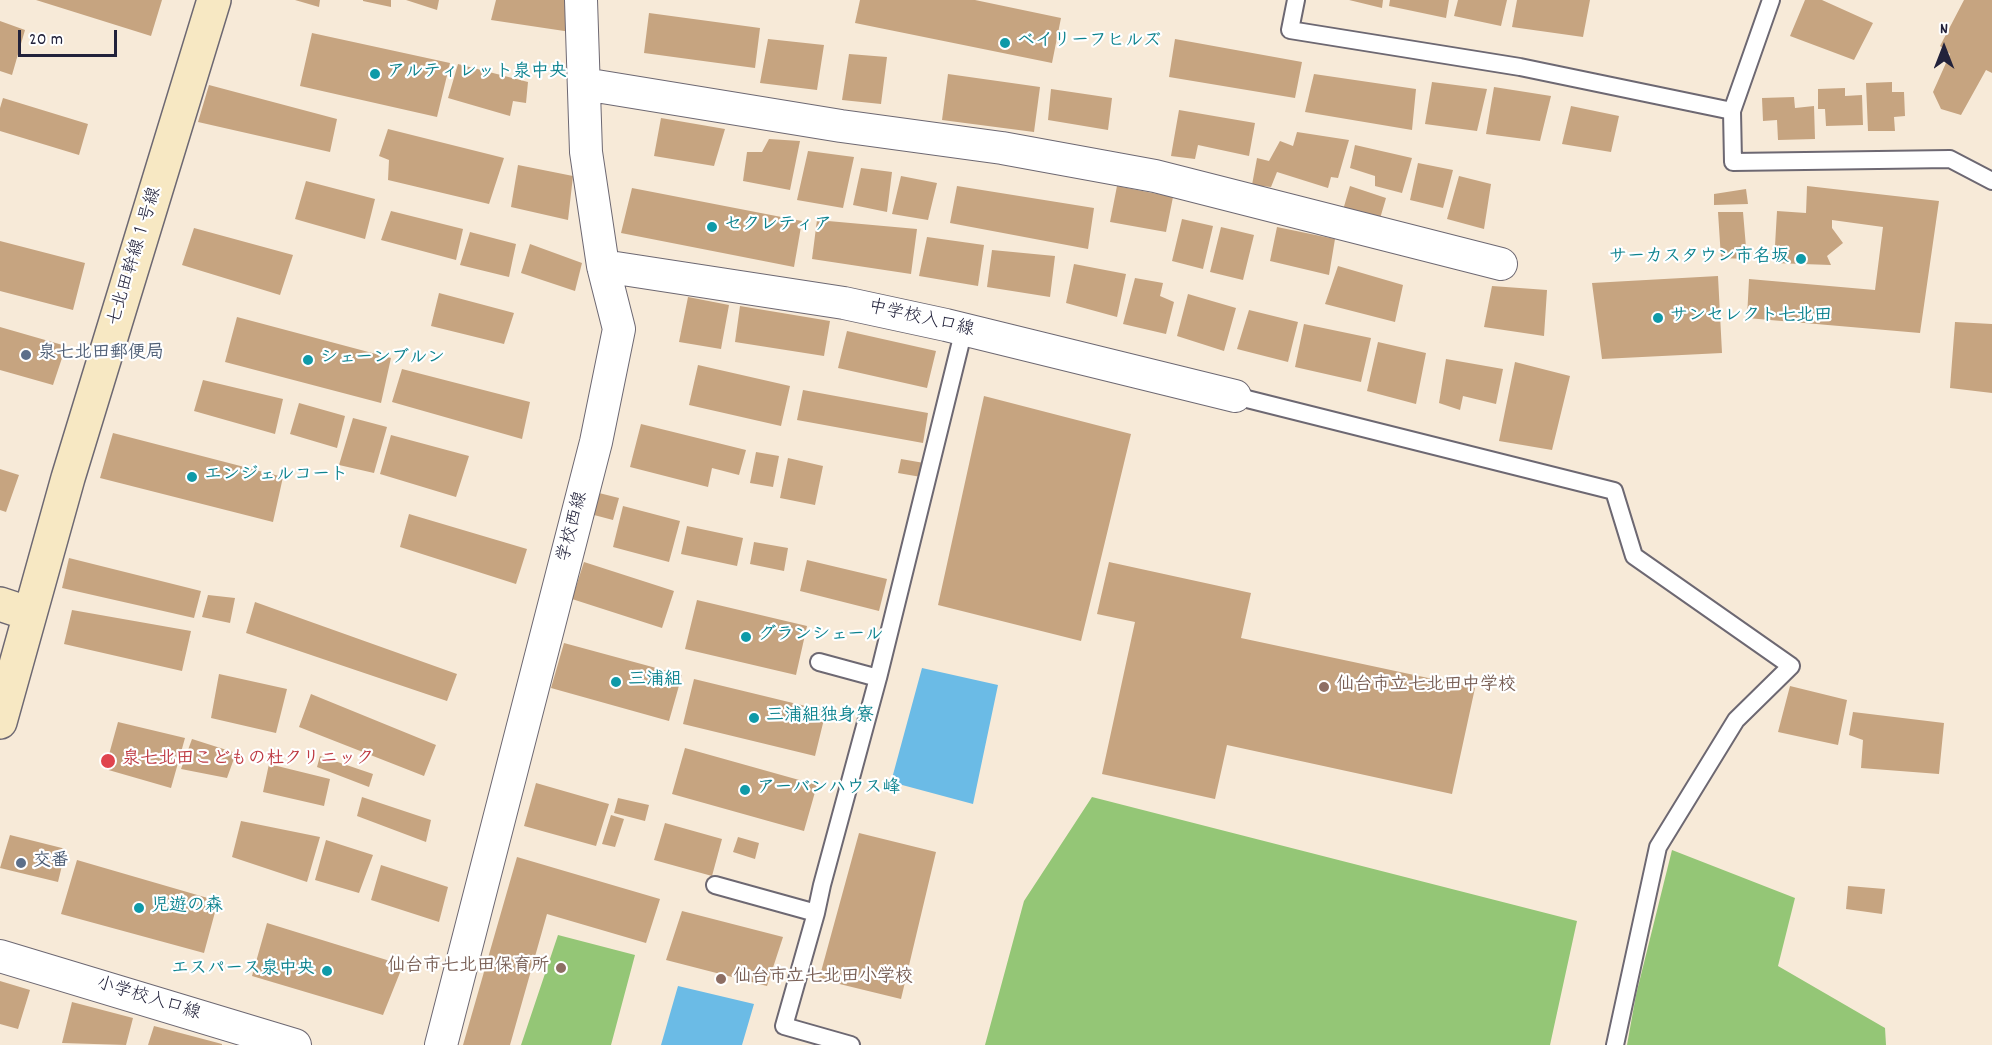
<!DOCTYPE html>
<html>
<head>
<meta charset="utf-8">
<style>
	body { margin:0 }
	#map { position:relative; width:1992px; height:1045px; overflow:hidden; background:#f7ead8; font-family:Dekko,sans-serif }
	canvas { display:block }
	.north { position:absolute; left:1914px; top:18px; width:60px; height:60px; -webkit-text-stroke:4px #fff; paint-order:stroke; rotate:0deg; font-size:16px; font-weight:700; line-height:24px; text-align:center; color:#22223b }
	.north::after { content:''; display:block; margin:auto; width:21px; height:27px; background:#22223b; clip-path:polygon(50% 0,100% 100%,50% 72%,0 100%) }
	.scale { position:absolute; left:18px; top:30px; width:99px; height:27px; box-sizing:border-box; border:3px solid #22223b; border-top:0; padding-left:8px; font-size:18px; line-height:21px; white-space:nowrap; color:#22223b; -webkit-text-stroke:4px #fff; paint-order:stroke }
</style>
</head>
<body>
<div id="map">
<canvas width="1992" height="1045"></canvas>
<div class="north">N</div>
<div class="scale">20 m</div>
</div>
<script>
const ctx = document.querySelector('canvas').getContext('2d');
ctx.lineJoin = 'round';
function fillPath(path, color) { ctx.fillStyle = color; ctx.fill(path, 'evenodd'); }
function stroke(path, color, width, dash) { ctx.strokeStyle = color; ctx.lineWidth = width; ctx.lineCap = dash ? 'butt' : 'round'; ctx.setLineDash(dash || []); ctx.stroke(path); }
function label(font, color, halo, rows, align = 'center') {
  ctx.font = font + ' Dekko,"Klee One",sans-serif'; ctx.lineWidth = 4.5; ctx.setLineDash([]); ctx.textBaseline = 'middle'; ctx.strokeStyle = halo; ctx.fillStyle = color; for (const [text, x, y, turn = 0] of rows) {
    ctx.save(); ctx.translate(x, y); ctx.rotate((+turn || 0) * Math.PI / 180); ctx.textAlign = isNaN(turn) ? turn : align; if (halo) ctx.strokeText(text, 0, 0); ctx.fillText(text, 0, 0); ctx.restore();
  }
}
fillPath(new Path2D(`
	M1092,797L1577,921L1550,1045H985L1024,901Z
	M1672,850L1795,898L1778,966L1885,1028L1886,1045H1627L1636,995Z
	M558,935L635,955L611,1045H521Z`), '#94c676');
fillPath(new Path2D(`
	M922,668L998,685L973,804L891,782Z
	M678,986L754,1004L742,1045H661Z`), '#6bbbe6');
fillPath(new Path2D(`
	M36,0H162L151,36Z
	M295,0H320L319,7Z
	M363,0H391V7L363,1Z
	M406,0H439L437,10Z
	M496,0H568L571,32L491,20Z
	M860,0H975L1061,18L1052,63L855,23Z
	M1349,0H1383L1382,8Z
	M1390,0H1449L1446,18L1389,6Z
	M1458,0H1507L1501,26L1454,16Z
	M1517,0H1590L1583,37L1512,27Z
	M1805,0H1822L1873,23L1854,60L1790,36Z
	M1964,0H1992V73L1986,70L1961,115L1941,109L1933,92L1950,54L1940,46Z
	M649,13L760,28L755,68L644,53Z
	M0,21L25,30L12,75L0,71Z
	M312,33L450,63L437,117L300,86Z
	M768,39L824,45L817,90L760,83Z
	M1175,39L1302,62L1295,98L1169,77Z
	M849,54L887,57L881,104L842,100Z
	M458,64L528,82L526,103L513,101L510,116L448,98Z
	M948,74L1040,87L1034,132L942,120Z
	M1314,74L1416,89L1412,130L1305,112Z
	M1432,82L1487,89L1477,131L1425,124Z
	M1892,82V92H1904L1905,116L1894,117L1895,131H1868L1866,83Z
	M209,85L337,119L330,152L198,122Z
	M1494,87L1551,96L1540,141L1486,134Z
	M1845,88V96L1862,95L1863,125L1826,126L1825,109H1818V89Z
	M1051,89L1112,98L1108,130L1048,120Z
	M1794,97L1795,108L1814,106L1815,139L1778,140L1777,120L1763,121L1762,98Z
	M3,98L88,124L79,155L0,131V108Z
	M1571,106L1619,116L1611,152L1562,144Z
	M1179,110L1255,123L1249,156L1198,145L1195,159L1171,156Z
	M661,118L725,129L714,166L654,156Z
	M388,129L504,158L489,204L388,180L389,160L379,156Z
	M1297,132L1349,140L1338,178L1331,177L1328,188L1277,172L1271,187L1252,185L1257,158L1269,161L1280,141L1293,146Z
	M769,139L800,141L790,190L743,181L747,152H762Z
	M1355,145L1412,158L1402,193L1375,186V176L1350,168Z
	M808,151L854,157L843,208L797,200Z
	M1418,163L1453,170L1443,208L1410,200Z
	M518,165L573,176L568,220L511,207Z
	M861,168L892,172L887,212L853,205Z
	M901,176L937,183L928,220L892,214Z
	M1459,176L1491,184L1484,229L1447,219Z
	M306,181L375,199L365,239L295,219Z
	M957,186L1094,208L1088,249L950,223Z
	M1117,186L1173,197L1166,232L1110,222Z
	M1350,186L1386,198L1379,222L1343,210Z
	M1807,186L1939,201L1920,333L1747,318L1749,279L1875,290L1883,227L1832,220V228L1843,243L1827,256L1831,265L1774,263L1777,211L1806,213Z
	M632,188L802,221L794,267L621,233Z
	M1746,189L1748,204L1714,205V194Z
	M391,211L463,229L456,260L381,240Z
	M1718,212H1743L1747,259L1721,258Z
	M1182,219L1213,226L1203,269L1172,261Z
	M817,220L917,229L911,274L812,259Z
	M1221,227L1254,235L1243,280L1210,272Z
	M1277,227L1335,239L1329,275L1270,261Z
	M194,228L293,255L280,295L182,265Z
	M470,232L516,244L509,277L460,265Z
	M927,237L984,245L978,286L919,276Z
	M0,241L85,263L73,310L0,291Z
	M530,244L582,263L575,291L521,273Z
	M992,250L1055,256L1050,297L987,287Z
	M1074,264L1126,274L1117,317L1066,303Z
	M1338,266L1403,285L1395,322L1325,304Z
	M1718,276L1722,353L1602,359L1592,283Z
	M1135,278L1163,283L1160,296L1174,302L1166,334L1123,324Z
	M1492,286L1547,290L1544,336L1484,327Z
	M439,293L514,313L504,344L431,326Z
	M1188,294L1236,308L1224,351L1177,336Z
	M688,297L729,305L721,349L679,342Z
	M740,306L830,321L824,356L735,342Z
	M1249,310L1298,322L1288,362L1237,349Z
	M237,317L391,358L381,403L225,362Z
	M1955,322L1992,324V393L1950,388Z
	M1304,324L1371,338L1361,382L1295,367Z
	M0,327L66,346L53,385L0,370Z
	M847,331L936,351L927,388L838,368Z
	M1378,342L1426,353L1416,404L1367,391Z
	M1446,359L1503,369L1496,404L1463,396L1460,410L1439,403Z
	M1515,362L1570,376L1552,450L1499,441Z
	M698,365L790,386L781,426L689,405Z
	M402,369L530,402L522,439L392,402Z
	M203,380L283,399L275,434L194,411Z
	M803,390L928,413L923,443L797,420Z
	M984,396L1131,434L1081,641L938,605Z
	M299,403L345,416L337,448L290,434Z
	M353,418L387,427L374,473L339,465Z
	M641,424L746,450L739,475L712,468L708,487L630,467Z
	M113,433L283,477L273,522L100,478Z
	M391,435L469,456L456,497L380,474Z
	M756,452L779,456L773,487L750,483Z
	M788,458L823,466L815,505L780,498Z
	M901,459L924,463L921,477L898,473Z
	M0,469L19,475L6,512L0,510Z
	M599,493L619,498L613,520L594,515Z
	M623,506L680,521L669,562L613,547Z
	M409,514L527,549L516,584L400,547Z
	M687,526L743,538L737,566L681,554Z
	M754,542L788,548L784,571L750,564Z
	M69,558L201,591L194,618L62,588Z
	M807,560L887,579L879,611L800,591Z
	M584,562L674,591L662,628L572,599Z
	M1109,562L1251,593L1241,638L1475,688L1452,794L1227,745L1215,799L1102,774L1135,622L1097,614Z
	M208,595L235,598L230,623L202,617Z
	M697,600L807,626L796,675L685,649Z
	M255,602L457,674L447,701L246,633Z
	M72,610L191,631L182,671L64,644Z
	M564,643L682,675L669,721L551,688Z
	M219,674L287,689L276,733L211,718Z
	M694,679L826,711L815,756L683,724Z
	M1790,686L1847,700L1838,745L1778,732Z
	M311,694L436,745L424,776L299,727Z
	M1853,712L1944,723L1939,774L1861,768L1863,740L1849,735Z
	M118,722L185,738L171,788L105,769Z
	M192,739L236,753L227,778L181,769Z
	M685,748L817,785L804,831L672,794Z
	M320,756L373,774L369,787L317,767Z
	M269,764L330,779L324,806L263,792Z
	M536,783L609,804L596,846L524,826Z
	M362,797L431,820L426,842L357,816Z
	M618,798L649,805L645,821L614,813Z
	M611,815L624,819L615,847L602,844Z
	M241,821L320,837L307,882L232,857Z
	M665,823L722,839L712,876L654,860Z
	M859,833L936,852L901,999L819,979Z
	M10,835L66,849L58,882L0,868Z
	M738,837L759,843L755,859L733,852Z
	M326,840L373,855L359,893L315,880Z
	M517,857L660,899L646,943L547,914L510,1045H463Z
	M77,860L218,901L204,953L61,914Z
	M381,865L448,887L439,922L371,900Z
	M1848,886L1885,889L1882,914L1846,909Z
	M682,911L783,937L767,986L666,960Z
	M267,923L403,965L383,1015L252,976Z
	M0,981L30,990L18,1029L0,1024Z
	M72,1002L133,1018L126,1045L62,1043Z
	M154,1026L222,1044V1045H148Z`), '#c6a480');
const lane = new Path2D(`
	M1296,0L1290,30L1520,67L1732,111L1733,162L1950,159L1992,181
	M1732,111L1771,0
	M1235,396L1614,491L1634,556L1791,666L1736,720L1658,847L1615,1045
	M819,662L878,678L964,329
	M715,885L816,913L822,885L878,678
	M816,913L784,1026L851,1045`);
const street = new Path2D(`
	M584,84L841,126L1002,148L1155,176L1501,264
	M603,266L844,303L946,325L1235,396
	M0,956L295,1045
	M441,1045L596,442L619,329L603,266L586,152L581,0`);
const secondary = new Path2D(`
	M0,604L30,614
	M0,722L68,478L214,0`);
stroke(lane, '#6d6872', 20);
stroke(street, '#6d6872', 34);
stroke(secondary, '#6d6872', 36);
stroke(lane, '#fff', 16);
stroke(street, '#fff', 32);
stroke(secondary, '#f7e8c3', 33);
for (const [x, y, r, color] of [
	[1005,43,6,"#0f9aa8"],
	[375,74,6,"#0f9aa8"],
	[712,227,6,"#0f9aa8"],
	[1801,259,6,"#0f9aa8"],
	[1658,318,6,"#0f9aa8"],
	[26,355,6,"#5c6f8a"],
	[308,360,6,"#0f9aa8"],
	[192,477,6,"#0f9aa8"],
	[746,637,6,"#0f9aa8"],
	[616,682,6,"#0f9aa8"],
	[1324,687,6,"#8d6e63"],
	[754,718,6,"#0f9aa8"],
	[108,761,8,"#e0444e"],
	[745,790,6,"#0f9aa8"],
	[21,863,6,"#5c6f8a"],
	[139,908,6,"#0f9aa8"],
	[561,968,6,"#8d6e63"],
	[327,971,6,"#0f9aa8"],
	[721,979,6,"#8d6e63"]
]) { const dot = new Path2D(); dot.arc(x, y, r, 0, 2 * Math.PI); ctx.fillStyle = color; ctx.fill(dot); stroke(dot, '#fff', 2); }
label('bold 18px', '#0d838f', '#fff', [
	["ベイリーフヒルズ",1017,43],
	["アルティレット泉中央",387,74],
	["セクレティア",724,227],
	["サーカスタウン市名坂",1789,259,"right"],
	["サンセレクト七北田",1670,318],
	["シェーンブルン",320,360],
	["エンジェルコート",204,477],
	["グランシェール",758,637],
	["三浦組",628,682],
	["三浦組独身寮",766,718],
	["アーバンハウス峰",757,790],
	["児遊の森",151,908],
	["エスパース泉中央",315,971,"right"]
], 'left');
label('18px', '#22223b', '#fff', [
	["七北田幹線１号線",136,257,-73],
	["中学校入口線",921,320,13],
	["学校西線",574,527,-75],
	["小学校入口線",148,1000,17]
]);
label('bold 18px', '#4e5e75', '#fff', [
	["泉七北田郵便局",38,355],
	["交番",33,863]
], 'left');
label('bold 18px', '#785e54', '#fff', [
	["仙台市立七北田中学校",1336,687],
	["仙台市七北田保育所",549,968,"right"],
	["仙台市立七北田小学校",733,979]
], 'left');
label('bold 18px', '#be3a42', '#fff', [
	["泉七北田こどもの杜クリニック",122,761]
], 'left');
</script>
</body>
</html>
